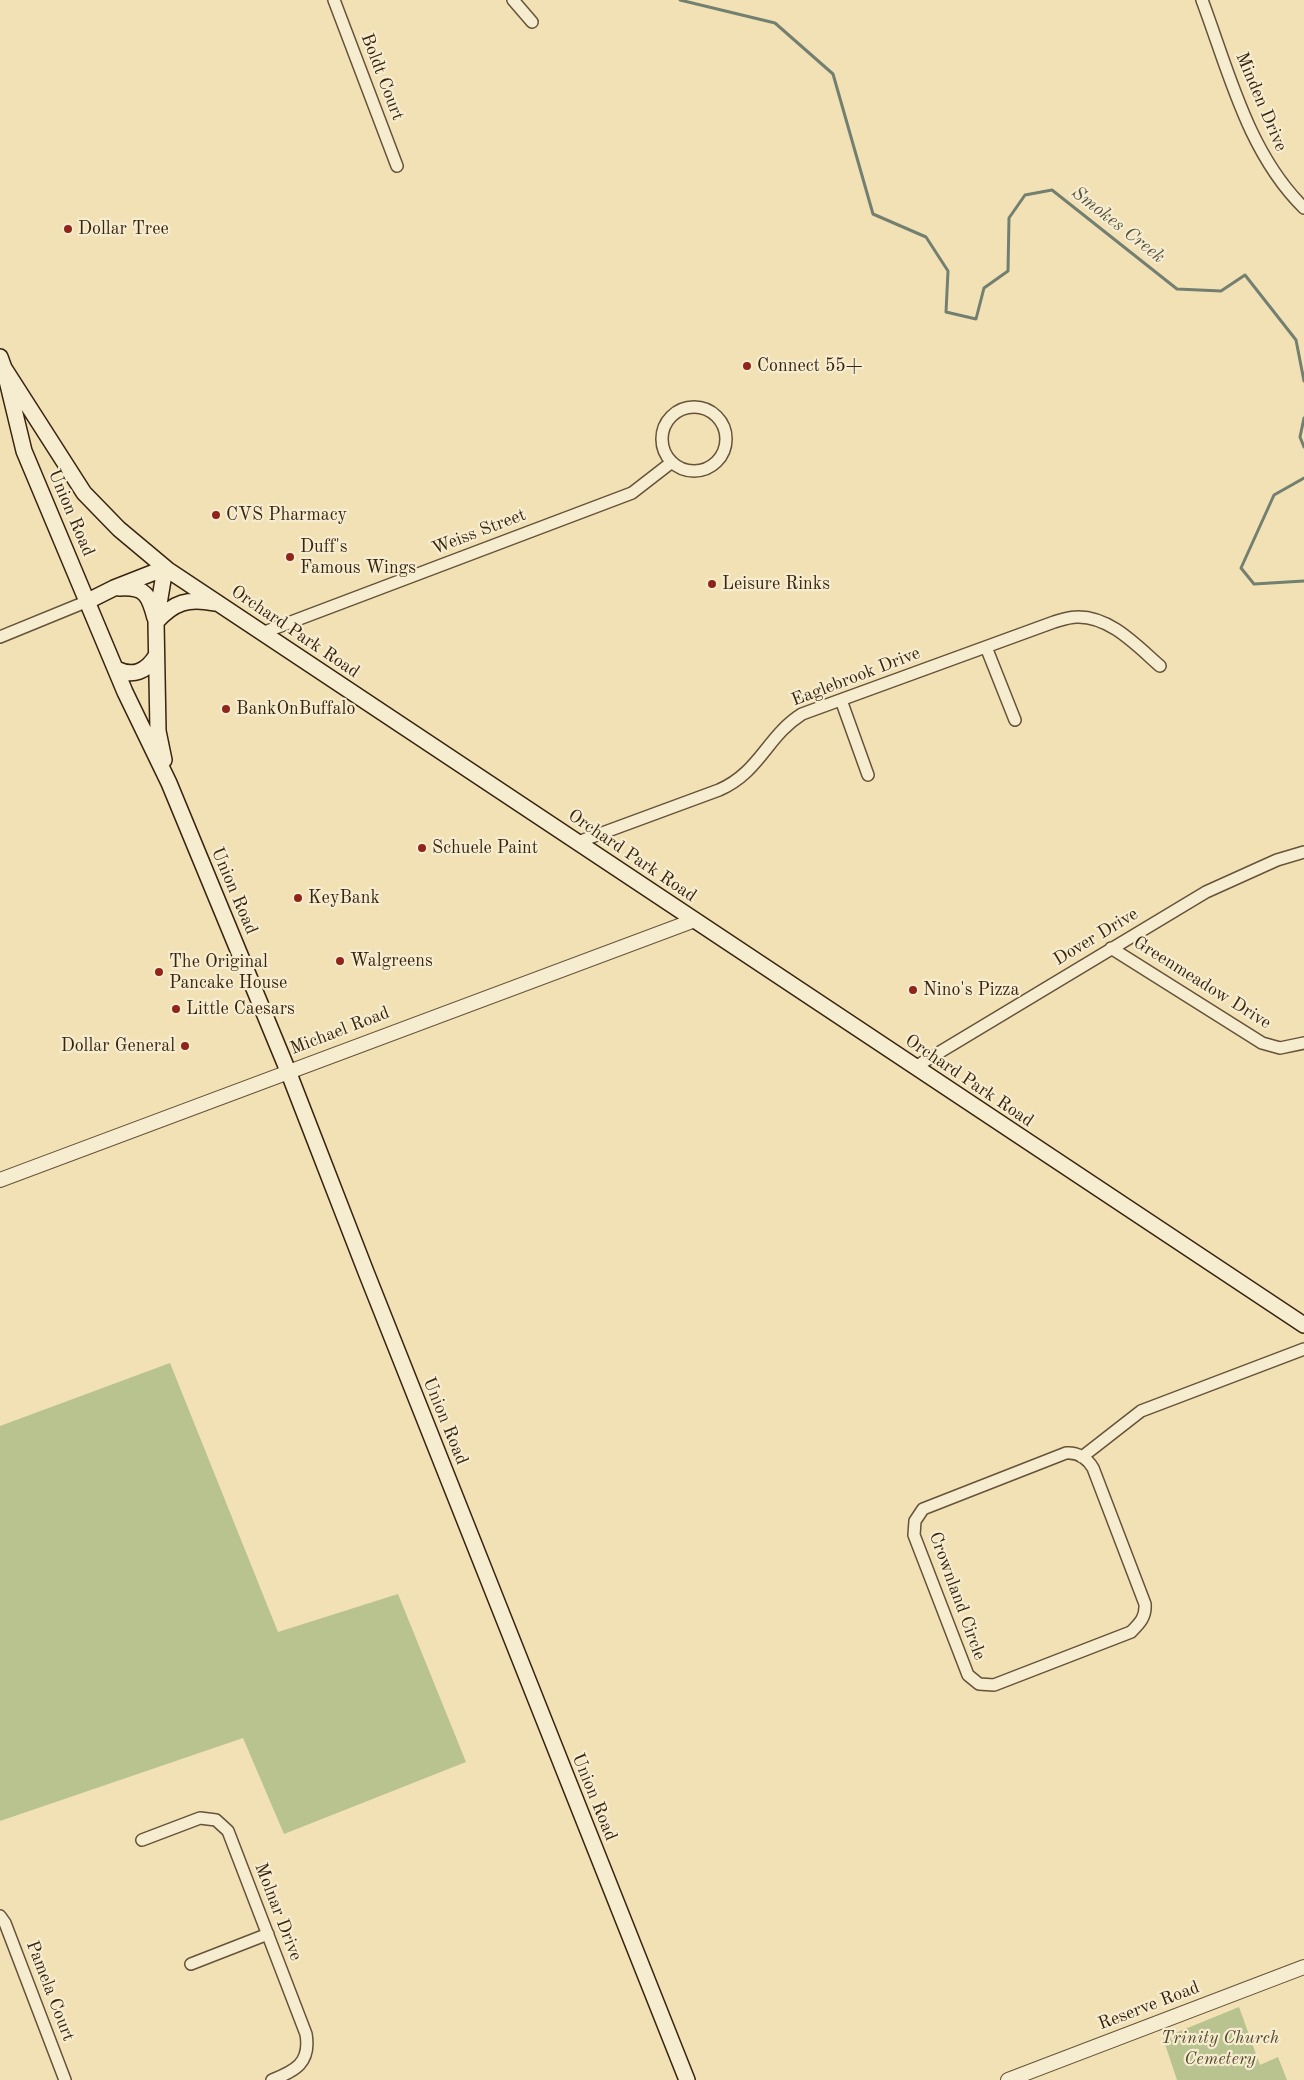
<!DOCTYPE html>
<html>
<head>
<meta charset="utf-8">
<style>
	body { margin:0 }
	canvas { display:block; background:#f1e1b5 }
</style>
</head>
<body>
<canvas width="1304" height="2080"></canvas>
<script>
const ctx = document.querySelector('canvas').getContext('2d');
ctx.lineJoin = 'round';
function fillPath(path, color) { ctx.fillStyle = color; ctx.fill(path, 'evenodd'); }
function stroke(path, color, width, dash) { ctx.strokeStyle = color; ctx.lineWidth = width; ctx.lineCap = dash ? 'butt' : 'round'; ctx.setLineDash(dash || []); ctx.stroke(path); }
function label(font, color, halo, rows, align = 'center') {
  ctx.font = font + ' "Old Standard TT",serif'; ctx.lineWidth = 4.5; ctx.setLineDash([]); ctx.textBaseline = 'middle'; ctx.strokeStyle = halo; ctx.fillStyle = color; for (const [text, x, y, turn = 0] of rows) {
    ctx.save(); ctx.translate(x, y); ctx.rotate((+turn || 0) * Math.PI / 180); ctx.textAlign = isNaN(turn) ? turn : align; if (halo) ctx.strokeText(text, 0, 0); ctx.fillText(text, 0, 0); ctx.restore();
  }
}
fillPath(new Path2D(`
	M170,1363L278,1632L398,1594L466,1762L284,1834L243,1738L0,1821V1426Z
	M1239,2007L1260,2065L1278,2057L1287,2080H1177L1163,2038Z`), '#b8c38f');
stroke(new Path2D(`
	M680,0L775,23L833,74L873,214L926,237L948,271L946,312L976,319L984,288L1008,271L1009,218L1025,195L1052,190L1177,289L1221,291L1245,275L1296,340L1304,381
	M1304,418L1300,437L1304,447
	M1304,478L1274,495L1241,568L1254,584L1304,581`), '#737f71', 3);
const minor = new Path2D(`
	M334,0L397,166
	M513,0L532,22
	M1202,0C1229,72 1248,153 1304,208
	M662 439a32 32 0 1 1 64 0a32 32 0 1 1-64 0Z
	M262,633L632,493L672,462
	M0,637L88,601
	M986,647L1015,720
	M841,700L868,775
	M578,842L719,790C760,772 767,736 802,714L1054,622C1061,620 1069,617 1077,617C1110,616 1137,646 1160,666
	M1111,948L1262,1043L1280,1048L1304,1043
	M915,1067L1206,892L1277,860L1304,852
	M1066,1453C1077,1452 1087,1458 1093,1468L1145,1604C1146,1617 1140,1623 1131,1632L994,1685L979,1684L968,1675L914,1535L915,1521L923,1509Z
	M1082,1457L1141,1411L1304,1349
	M142,1840L200,1818L216,1820L228,1831L306,2034C311,2063 295,2071 272,2080
	M0,1916L5,1923L65,2080
	M191,1964L268,1934`);
const tertiary = new Path2D(`
	M0,1180L695,920
	M1008,2080L1304,1967`);
const secondary = new Path2D(`
	M0,357L4,368L84,493L119,529L168,570L1304,1325
	M4,368L24,451L125,692L169,783L288,1071L366,1272L687,2080
	M119,588C145,586 149,595 155,618
	M88,601L114,588L165,568
	M156,622C174,602 188,598 214,603
	M116,669C133,677 146,672 156,656
	M164,760L158,731L156,622L165,568`);
stroke(minor, '#665339', 14);
stroke(tertiary, '#665339', 16);
stroke(secondary, '#382410', 18);
stroke(minor, '#f6eccf', 11);
stroke(tertiary, '#f6eccf', 14);
stroke(secondary, '#f6eccf', 15);
for (const [x, y, r, color] of [
	[68,229,5,"#8f2418"],
	[747,366,5,"#8f2418"],
	[216,515,5,"#8f2418"],
	[290,557,5,"#8f2418"],
	[712,584,5,"#8f2418"],
	[226,709,5,"#8f2418"],
	[422,848,5,"#8f2418"],
	[298,898,5,"#8f2418"],
	[340,961,5,"#8f2418"],
	[159,972,5,"#8f2418"],
	[913,990,5,"#8f2418"],
	[176,1009,5,"#8f2418"],
	[185,1046,5,"#8f2418"]
]) { const dot = new Path2D(); dot.arc(x, y, r, 0, 2 * Math.PI); ctx.fillStyle = color; ctx.fill(dot); stroke(dot, '#f6eccf', 2); }
label('18px', '#382410', '#f6eccf', [
	["Boldt Court",382,77,69],
	["Minden Drive",1261,102,67],
	["Union Road",71,513,67],
	["Weiss Street",479,532,-21],
	["Orchard Park Road",295,632,34],
	["Eaglebrook Drive",856,677,-21],
	["Orchard Park Road",632,856,34],
	["Union Road",234,891,67],
	["Dover Drive",1096,937,-31],
	["Greenmeadow Drive",1202,983,32],
	["Michael Road",340,1031,-21],
	["Orchard Park Road",969,1081,34],
	["Union Road",445,1421,68],
	["Crownland Circle",957,1596,70],
	["Union Road",594,1797,68],
	["Molnar Drive",278,1912,69],
	["Pamela Court",50,1991,69],
	["Reserve Road",1149,2006,-21]
]);
label('18px', '#382410', '#f6eccf', [
	["Dollar Tree",78,229],
	["Connect 55+",757,366],
	["CVS Pharmacy",226,515],
	["Duff's",300,547],
	["Famous Wings",300,568],
	["Leisure Rinks",722,584],
	["BankOnBuffalo",236,709],
	["Schuele Paint",432,848],
	["KeyBank",308,898],
	["Walgreens",350,961],
	["The Original",169,962],
	["Pancake House",169,983],
	["Nino's Pizza",923,990],
	["Little Caesars",186,1009],
	["Dollar General",175,1046,"right"]
], 'left');
label('italic 18px', '#584c30', '#f6eccf', [
	["Trinity Church",1220,2038],
	["Cemetery",1220,2059]
]);
label('italic 19px', '#565241', '#f6eccf', [
	["Smokes Creek",1118,225,38]
]);
</script>
</body>
</html>
